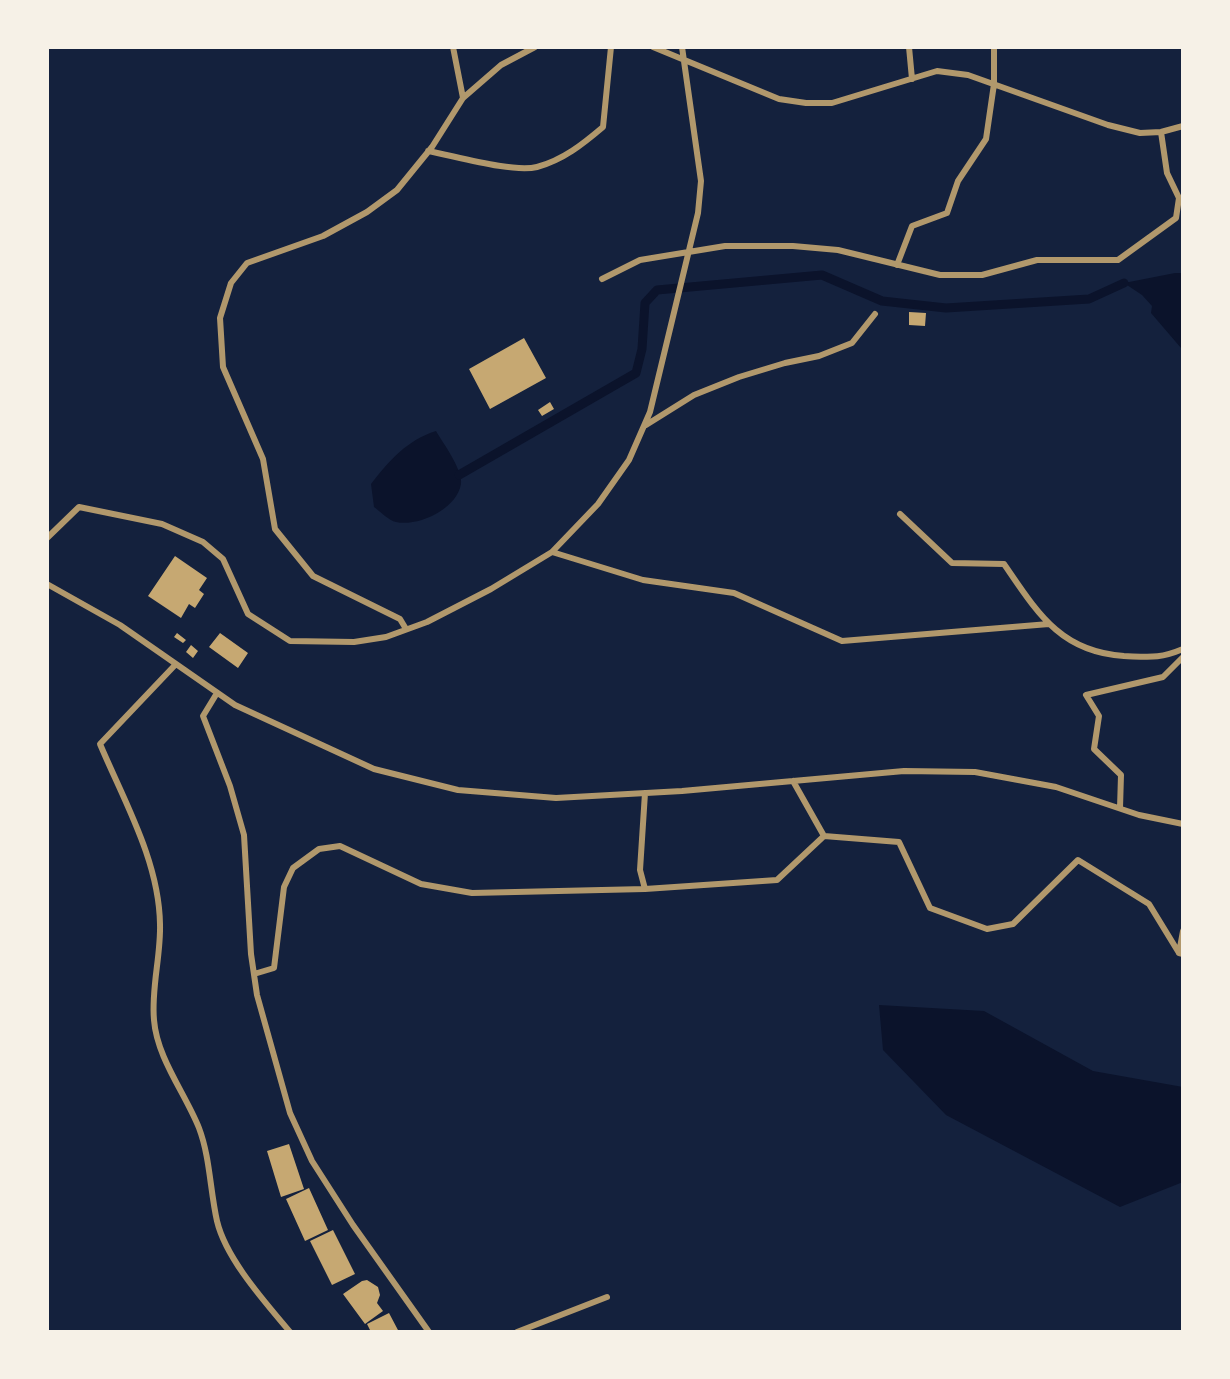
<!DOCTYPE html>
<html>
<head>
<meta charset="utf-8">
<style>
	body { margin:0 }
	#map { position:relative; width:1230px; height:1379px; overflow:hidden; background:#14213d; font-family:Raleway,sans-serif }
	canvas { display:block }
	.frame { position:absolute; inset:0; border:49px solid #f6f1e7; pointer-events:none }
</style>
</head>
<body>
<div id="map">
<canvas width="1230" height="1379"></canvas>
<div class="frame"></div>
</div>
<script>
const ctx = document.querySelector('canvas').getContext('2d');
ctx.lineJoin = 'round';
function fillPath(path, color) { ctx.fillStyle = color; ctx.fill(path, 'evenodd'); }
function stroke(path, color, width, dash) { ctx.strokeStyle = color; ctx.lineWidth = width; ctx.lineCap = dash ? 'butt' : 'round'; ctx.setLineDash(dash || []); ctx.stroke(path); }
fillPath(new Path2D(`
	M1175,273H1183L1181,348L1151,313L1152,306L1142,295L1124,283Z
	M436,431C443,443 463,470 461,484C457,509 418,527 396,522C389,521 380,511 374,507L371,484C389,461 407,440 436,431Z
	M879,1005L984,1011L1093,1071L1183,1087V1182L1120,1207L946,1115L883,1050Z`), '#0b132b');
stroke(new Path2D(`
	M459,475L636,373L642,349L645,303L657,290L822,275L882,301L946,308L1089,299L1124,283`), '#0b132b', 9);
fillPath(new Path2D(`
	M909,312L926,313L925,326L909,325Z
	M524,338L546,378L490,409L469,369Z
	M550,402L554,409L542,416L538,410Z
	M175,556L207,578L199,590L204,594L195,608L189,604L181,618L148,596Z
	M177,633L186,640L183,643L174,637Z
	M220,633L248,653L238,668L209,647Z
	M191,645L198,651L193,658L186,652Z
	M289,1144L304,1189L281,1197L267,1151Z
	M309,1188L328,1230L305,1241L286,1199Z
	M333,1230L355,1274L332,1285L310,1241Z
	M367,1280L378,1287L380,1295L377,1303L383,1311L365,1324L343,1294L362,1281Z
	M389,1313L399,1332H371L367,1324Z`), '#c6a872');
stroke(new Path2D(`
	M453,47L463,98
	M653,47L779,99L806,103H832L937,71L968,75L1108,125L1140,133L1161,132L1183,126
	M909,47L912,79
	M428,151C455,156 513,173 537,167C563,160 583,144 603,127L611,47
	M897,265L912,226L947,213L958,181L986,139L994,84V47
	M602,279L640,260L725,246H793L838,250L940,275H982L1037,260H1118L1176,218L1179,198L1167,173L1161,132
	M646,425L694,395L739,377L785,363L819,356L852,343L875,314
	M900,514L952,563L1004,564C1037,612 1060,652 1124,656C1150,657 1159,659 1183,649
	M47,538L79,507L162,524L203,542L223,559L248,614L290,641L354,642L386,637L427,622L491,589L552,552L598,504L629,460L650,412L698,213L701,181L682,47
	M552,552L643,580L734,593L842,641L1049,624
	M47,584L120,625L235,705L374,769L458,790L556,798L682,791L904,771L975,772L1056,787L1139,815L1183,824
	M406,629L400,619L313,576L275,529L263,459L223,367L220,318L231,283L247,263L323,236L367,212L397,190L432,147L463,98L501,65L535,47
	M176,664L100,744C124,801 159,861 160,924C161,956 151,988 154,1020C157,1058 185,1093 199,1128C210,1157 210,1190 217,1221C226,1259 265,1302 290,1332
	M217,693L203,716L230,786L244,835L251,954L257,995L290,1113L312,1161L353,1225L429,1332
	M793,781L824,836L899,842L930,908L987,929L1013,924L1078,860L1149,904L1179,953L1183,954
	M645,793L640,870L645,889L777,880L824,836
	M1120,808L1121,775L1094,749L1099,716L1086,695L1163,677L1183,657
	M1179,953L1183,931
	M254,974L274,968L284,887L293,868L319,849L340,846L421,884L472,893L645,889
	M517,1332L607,1297`), '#b1986c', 6);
</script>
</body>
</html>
